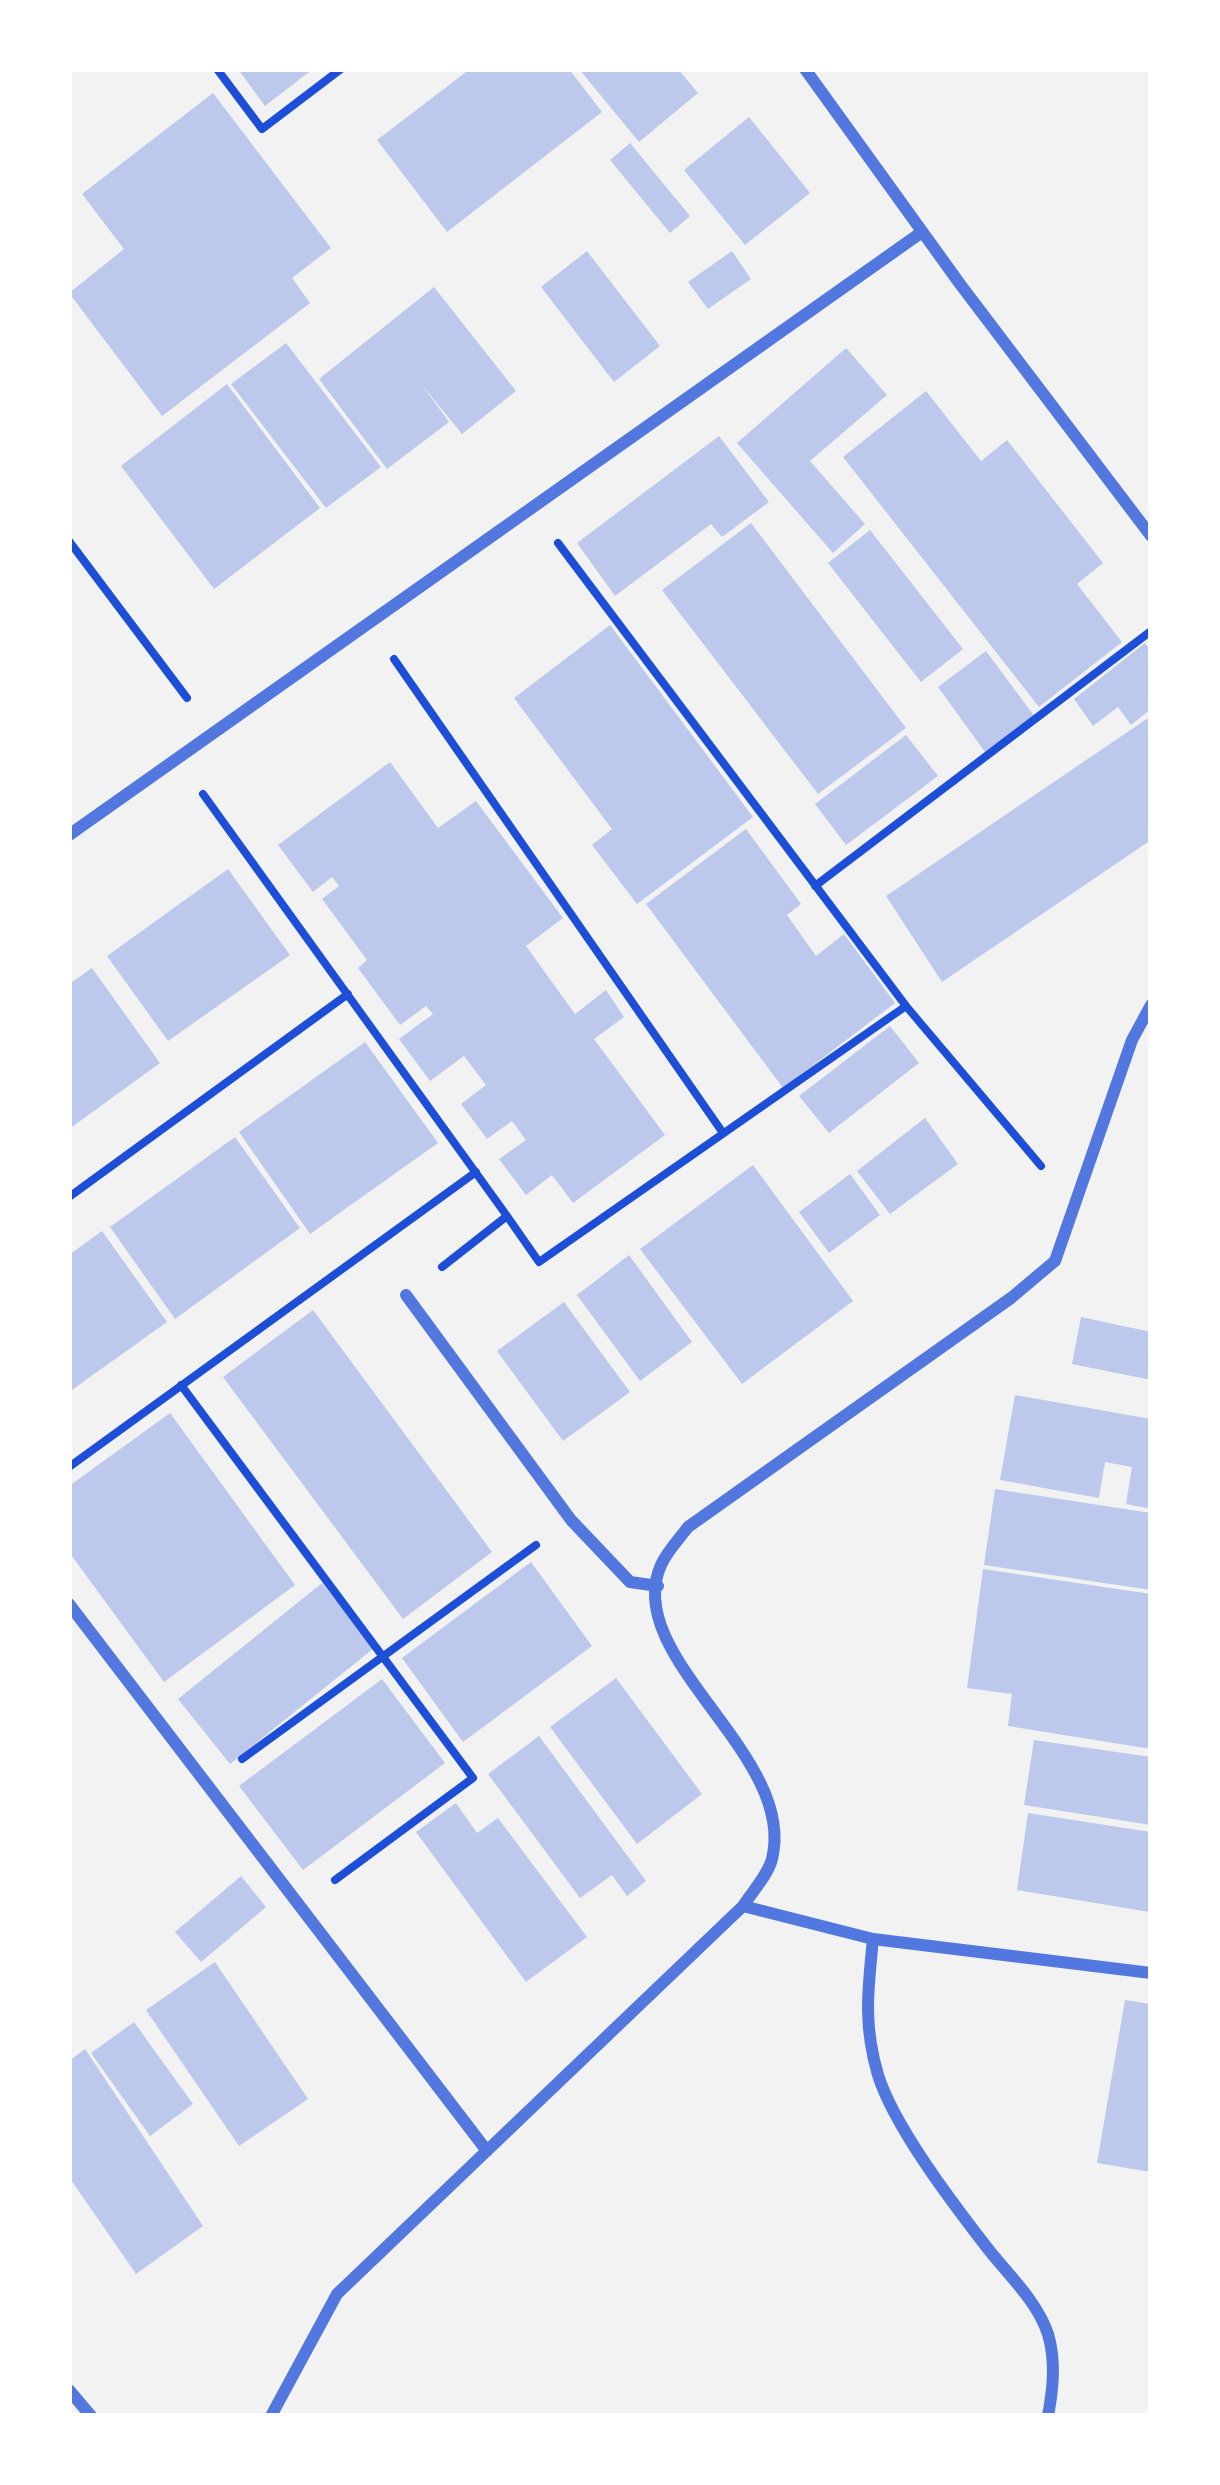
<!DOCTYPE html>
<html>
<head>
<meta charset="utf-8">
<style>
	body { margin:0 }
	#map { position:relative; width:1220px; height:2485px; overflow:hidden; background:#f2f2f2; font-family:"Sofia Sans Condensed",sans-serif }
	canvas { display:block }
	.frame { position:absolute; inset:0; border:72px solid #fff; pointer-events:none }
</style>
</head>
<body>
<div id="map">
<canvas width="1220" height="2485"></canvas>
<div class="frame"></div>
</div>
<script>
const ctx = document.querySelector('canvas').getContext('2d');
ctx.lineJoin = 'round';
function fillPath(path, color) { ctx.fillStyle = color; ctx.fill(path, 'evenodd'); }
function stroke(path, color, width, dash) { ctx.strokeStyle = color; ctx.lineWidth = width; ctx.lineCap = dash ? 'butt' : 'round'; ctx.setLineDash(dash || []); ctx.stroke(path); }
fillPath(new Path2D(`
	M238,69H313L265,106Z
	M470,69H569L602,112L447,232L377,140Z
	M579,69H678L698,93L639,142Z
	M213,93L331,248L292,278L310,303L162,416L69,293L124,249L82,194Z
	M749,117L810,193L745,245L684,170Z
	M630,143L690,216L670,233L610,160Z
	M587,251L660,346L614,382L541,287Z
	M732,251L751,279L708,309L688,282Z
	M434,287L516,391L462,434L422,385L449,422L387,469L319,379Z
	M286,343L381,467L326,508L231,384Z
	M846,348L887,395L810,461L865,524L833,553L737,443Z
	M227,384L320,508L214,589L121,466Z
	M926,391L981,461L1007,440L1103,563L1077,584L1122,642L1039,707L843,457Z
	M719,436L769,502L722,537L711,524L615,596L577,543Z
	M751,523L906,728L818,794L662,590Z
	M870,530L963,649L921,682L828,563Z
	M610,625L753,817L637,904L592,845L612,829L514,698Z
	M1145,643L1151,650V709L1131,725L1118,707L1093,726L1074,699Z
	M986,651L1035,717L985,752L938,687Z
	M1151,716V840L942,982L886,896Z
	M906,735L938,776L846,845L815,804Z
	M390,762L438,828L476,801L563,918L526,946L575,1014L606,990L624,1017L594,1039L665,1135L573,1203L552,1175L526,1195L499,1159L526,1140L512,1121L487,1139L461,1104L486,1085L464,1056L430,1081L399,1039L433,1014L426,1006L400,1025L358,968L367,960L322,899L339,886L332,877L313,892L278,845Z
	M746,829L801,904L787,915L816,956L844,934L895,1003L783,1088L646,904Z
	M228,869L290,955L168,1041L107,956Z
	M92,968L160,1063L69,1129V984Z
	M890,1026L919,1063L829,1133L799,1096Z
	M365,1042L438,1143L310,1234L239,1132Z
	M925,1118L958,1164L890,1214L857,1171Z
	M235,1137L300,1228L175,1319L110,1227Z
	M753,1165L853,1301L742,1384L640,1249Z
	M850,1174L880,1215L829,1253L799,1212Z
	M102,1231L167,1322L69,1392V1255Z
	M629,1255L692,1342L640,1381L577,1295Z
	M564,1302L630,1392L563,1441L497,1351Z
	M313,1310L492,1552L403,1619L223,1377Z
	M1081,1317L1151,1332V1380L1072,1364Z
	M1015,1395L1151,1419V1509L1126,1504L1132,1467L1105,1462L1099,1498L1000,1480Z
	M170,1413L295,1585L164,1682L69,1552V1486Z
	M995,1489L1151,1513V1590L984,1565Z
	M531,1562L592,1646L463,1742L402,1658Z
	M983,1569L1151,1594V1749L1008,1726L1012,1694L967,1688Z
	M322,1583L374,1648L230,1764L178,1699Z
	M616,1678L702,1794L637,1844L550,1727Z
	M382,1679L445,1763L303,1870L239,1786Z
	M539,1736L646,1881L627,1896L612,1875L580,1898L488,1774Z
	M1034,1740L1151,1757V1825L1024,1805Z
	M456,1803L477,1833L498,1818L587,1937L526,1982L416,1832Z
	M1028,1813L1151,1832L1150,1912L1017,1890Z
	M241,1876L266,1907L201,1962L175,1932Z
	M215,1962L308,2099L239,2146L146,2010Z
	M1125,2000L1151,2004V2172L1097,2163Z
	M134,2022L193,2104L150,2136L91,2053Z
	M85,2049L203,2226L136,2274L69,2177V2061Z`), '#bdc9ec');
stroke(new Path2D(`
	M217,69L262,129L341,69
	M69,541L187,698
	M558,543L906,1006L1041,1166
	M394,659L723,1133
	M203,794L507,1216L442,1267
	M815,886L1151,631
	M69,1197L348,994
	M507,1216L539,1262L906,1006
	M181,1385L473,1778L335,1880
	M69,1467L476,1172
	M242,1759L536,1545`), '#1d4ed8', 8);
stroke(new Path2D(`
	M805,69L960,284L1151,536
	M69,835L922,232
	M406,1295L571,1520L630,1582L658,1586
	M69,1604L487,2151
	M743,1906L873,1939L1151,1973
	M873,1939C868,1990 863,2024 878,2075C894,2126 951,2201 985,2245C1007,2274 1036,2299 1048,2334C1056,2361 1053,2389 1048,2416
	M69,2390L91,2416
	M271,2416L337,2294L743,1906C752,1892 768,1875 772,1859C798,1755 620,1657 661,1565C667,1551 680,1538 688,1527L1011,1298L1055,1261L1132,1040L1151,1005`), '#5277de', 12);
</script>
</body>
</html>
